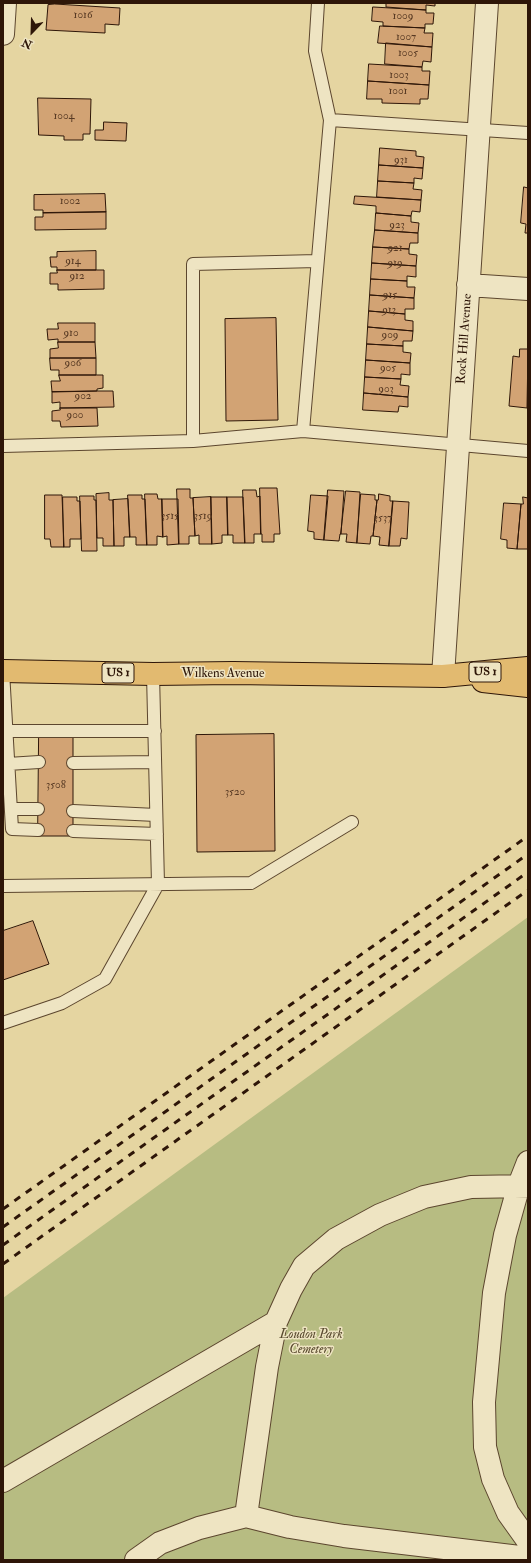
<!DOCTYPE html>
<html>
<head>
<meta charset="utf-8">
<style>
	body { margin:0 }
	#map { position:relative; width:531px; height:1563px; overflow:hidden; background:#e5d5a1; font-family:"IM FELL Double Pica",serif }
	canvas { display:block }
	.frame { position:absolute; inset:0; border:4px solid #2e1608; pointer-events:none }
	.north { position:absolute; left:12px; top:12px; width:40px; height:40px; -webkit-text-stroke:3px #eee4c2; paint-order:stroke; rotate:203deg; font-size:11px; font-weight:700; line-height:16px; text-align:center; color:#2e1608 }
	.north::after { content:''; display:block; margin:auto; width:14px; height:18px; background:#2e1608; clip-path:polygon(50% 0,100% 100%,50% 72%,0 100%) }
</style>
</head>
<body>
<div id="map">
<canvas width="531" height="1563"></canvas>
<div class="frame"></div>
<div class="north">N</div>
</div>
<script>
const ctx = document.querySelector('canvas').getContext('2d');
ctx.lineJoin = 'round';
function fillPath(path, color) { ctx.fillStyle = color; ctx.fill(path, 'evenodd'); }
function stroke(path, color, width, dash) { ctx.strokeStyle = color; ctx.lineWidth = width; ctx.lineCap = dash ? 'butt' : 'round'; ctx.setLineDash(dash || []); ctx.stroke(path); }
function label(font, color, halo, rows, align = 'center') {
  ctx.font = font + ' "IM FELL Double Pica",serif'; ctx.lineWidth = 3; ctx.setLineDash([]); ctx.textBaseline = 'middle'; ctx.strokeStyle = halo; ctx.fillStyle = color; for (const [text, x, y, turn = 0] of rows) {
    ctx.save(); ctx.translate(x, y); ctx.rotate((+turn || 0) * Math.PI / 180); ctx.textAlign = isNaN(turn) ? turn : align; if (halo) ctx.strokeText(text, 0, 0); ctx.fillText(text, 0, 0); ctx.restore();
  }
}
fillPath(new Path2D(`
	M528,917V1560H3V1298Z`), '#b7bc82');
const building = new Path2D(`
	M375,3H435V6L426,5V10L386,7V4Z
	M55,4L120,8L119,25L105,24V33L46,30L48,5Z
	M373,7L426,10V13H434L433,24H425V28L383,26V22L372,21Z
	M380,26L425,28L424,33H433L432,47L378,43Z
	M386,43L432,47L431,62L423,61L422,67L385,64Z
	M369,64L422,67V71H430L429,85L368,81Z
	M368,81L429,85L428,99H420V104L382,103V99H367Z
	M38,98L91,99L90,134H83V140H64V136L39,135Z
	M104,122L127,123L126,141L95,140V130H103Z
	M380,148L416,151V156L424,157L423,168L379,165Z
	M379,165L423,168L422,179L414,178V183L378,181Z
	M378,181L414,183L413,189L422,190L421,200L377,197Z
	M524,187L528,188V233H525L526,224L521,223Z
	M105,194L106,212L43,213V210H34V195Z
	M355,196L421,200L420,212L412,211L411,216L376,213V206L354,204Z
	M106,212V229L35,230V217H43V213Z
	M376,213L411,216V222L419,223L418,233L375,230Z
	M375,230L418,233V243H410L409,249L373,247Z
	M373,247L409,249V254L417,255L416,266L372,263Z
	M96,251V270H57V267H51L50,257H57V252Z
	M372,263L416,266V277L407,276V281L371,279Z
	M57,270H104V289L58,290V284H50V273H57Z
	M371,279L407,281V287H415L414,298L370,295Z
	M370,295L414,298V309H405V314L369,311Z
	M369,311L405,314V320L413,321V331L368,327Z
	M276,318L278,420L226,421L225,319Z
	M58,323H95V342H58V339L48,340L47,329H58Z
	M368,327L413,331L412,341H403V346L367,344Z
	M58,342H95L96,358H50V349L58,348Z
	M367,344L403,346V352L411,353L410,363L366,360Z
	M520,349H528L527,408L509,406L513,356L519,357Z
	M50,358H96V375H59V370H51Z
	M366,360L410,363V375L401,374V379L365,377Z
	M59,375H103V388L97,389V391L52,392L51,381H60Z
	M365,377L401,379L400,385L409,386L408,397L364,393Z
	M97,391H113L114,407L60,408V402L52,403V392Z
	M364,393L408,397V407L399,406L398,412L363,410Z
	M60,408H97L98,426L61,427L60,421H52V411L60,410Z
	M260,488H277L280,534H274V542H262V534H261Z
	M177,489H190V498H193L195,536H189V544H179Z
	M243,490H256L257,497L260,496L261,534H254V543H245Z
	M328,490L344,491L341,534H340L339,541L324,540Z
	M346,491L360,492L357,543L346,542L347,534H341Z
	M109,493V500H113L114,546H103V538H97L96,494Z
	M145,494H157L158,499H162L163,537L157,536V545H147Z
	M361,494L375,495V500H377L373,536H371L370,544L357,543Z
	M379,494L390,496V501H393L389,546L379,545L380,537L373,536L377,500H378Z
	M45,495H62L64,547H51L50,539H45Z
	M128,495H142V499H145L147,545H136V537H130Z
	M311,495L328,496L324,540L314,539V532L308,531Z
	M80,496H94V500H96L97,551H82Z
	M63,497H77V501H80L81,539H70V547H64Z
	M211,497L212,544H199V535L195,536L193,498Z
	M211,497H227L228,535H222V543L212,544Z
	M227,497H243L245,543H233V535H228Z
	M523,497L528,498V549H517L521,504H523Z
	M128,499L130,537H124V546H114L113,500Z
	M162,499H178L179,544L167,545V536L163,537Z
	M393,501L409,502L407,539L401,538L400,546H389Z
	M504,503L521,504L517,549L507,548V540L501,539Z
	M274,734L275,851L197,852L196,735Z
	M39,737H73V836H38Z
	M33,921L49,964L3,980V931Z`);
fillPath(building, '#d2a374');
stroke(building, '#2e1608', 1);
const service = new Path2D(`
	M330,120L528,133
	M303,431L330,120L315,51L318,3
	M193,441V264L317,261
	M3,446L193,441L303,431L528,451
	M3,671L12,829L38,830
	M6,731H155
	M73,763L155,762
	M8,764L39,762
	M11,809H38
	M73,811L156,815
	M73,831L157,834
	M3,886L251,883L352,822
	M3,1023L62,1003L105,979L158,884L153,674`);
const minor = new Path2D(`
	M3,34L5,3
	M468,285L528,289
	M443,676L487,3
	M528,1162L519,1185L505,1235L494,1293L484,1402L485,1447L493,1479L508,1513L528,1541
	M3,1481L276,1322
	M246,1516L267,1367L276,1322L291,1289L304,1266L336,1239L380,1215L424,1197L471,1187L528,1186
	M136,1560L160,1543L199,1528L246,1516L290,1527L344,1536L528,1558`);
const primary = new Path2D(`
	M3,671L153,674L233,673L443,676L528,668
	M483,681L528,686`);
stroke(service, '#5c462e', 14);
stroke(minor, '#5c462e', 24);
stroke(primary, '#2e1608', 24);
stroke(service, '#eee4c2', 12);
stroke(minor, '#eee4c2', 22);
stroke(primary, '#e2ba70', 22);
stroke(new Path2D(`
	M3,1209L528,836
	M3,1227L528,854
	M3,1245L528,872
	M3,1264L528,890`), '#2e1608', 3, [7, 7]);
label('11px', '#573923', null, [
	["1016",83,16],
	["1009",403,17],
	["1007",406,38],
	["1005",408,54],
	["1003",399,76],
	["1001",398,92],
	["1004",64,117],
	["931",401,161],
	["1002",70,202],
	["923",397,226],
	["921",395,249],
	["914",73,262],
	["919",395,264],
	["912",77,277],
	["915",390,296],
	["913",389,311],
	["910",71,334],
	["909",390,336],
	["906",73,364],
	["905",388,369],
	["903",386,390],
	["902",83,397],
	["900",75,416],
	["3515",170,517],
	["3519",203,517],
	["3537",383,519],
	["3508",56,786],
	["3520",235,793]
]);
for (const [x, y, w] of [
	[485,672,32],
	[118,673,32]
]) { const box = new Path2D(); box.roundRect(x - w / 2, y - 10, w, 20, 3); ctx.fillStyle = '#eee4c2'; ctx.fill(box); stroke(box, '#2e1608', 1); }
label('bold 12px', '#2e1608', null, [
	["US 1",485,672],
	["US 1",118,673]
]);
label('13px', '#2e1608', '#eee4c2', [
	["Rock Hill Avenue",465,339,-86],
	["Wilkens Avenue",223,674]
]);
label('italic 13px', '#57482d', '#eee4c2', [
	["Loudon Park",311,1335],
	["Cemetery",311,1350]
]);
</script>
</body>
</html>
